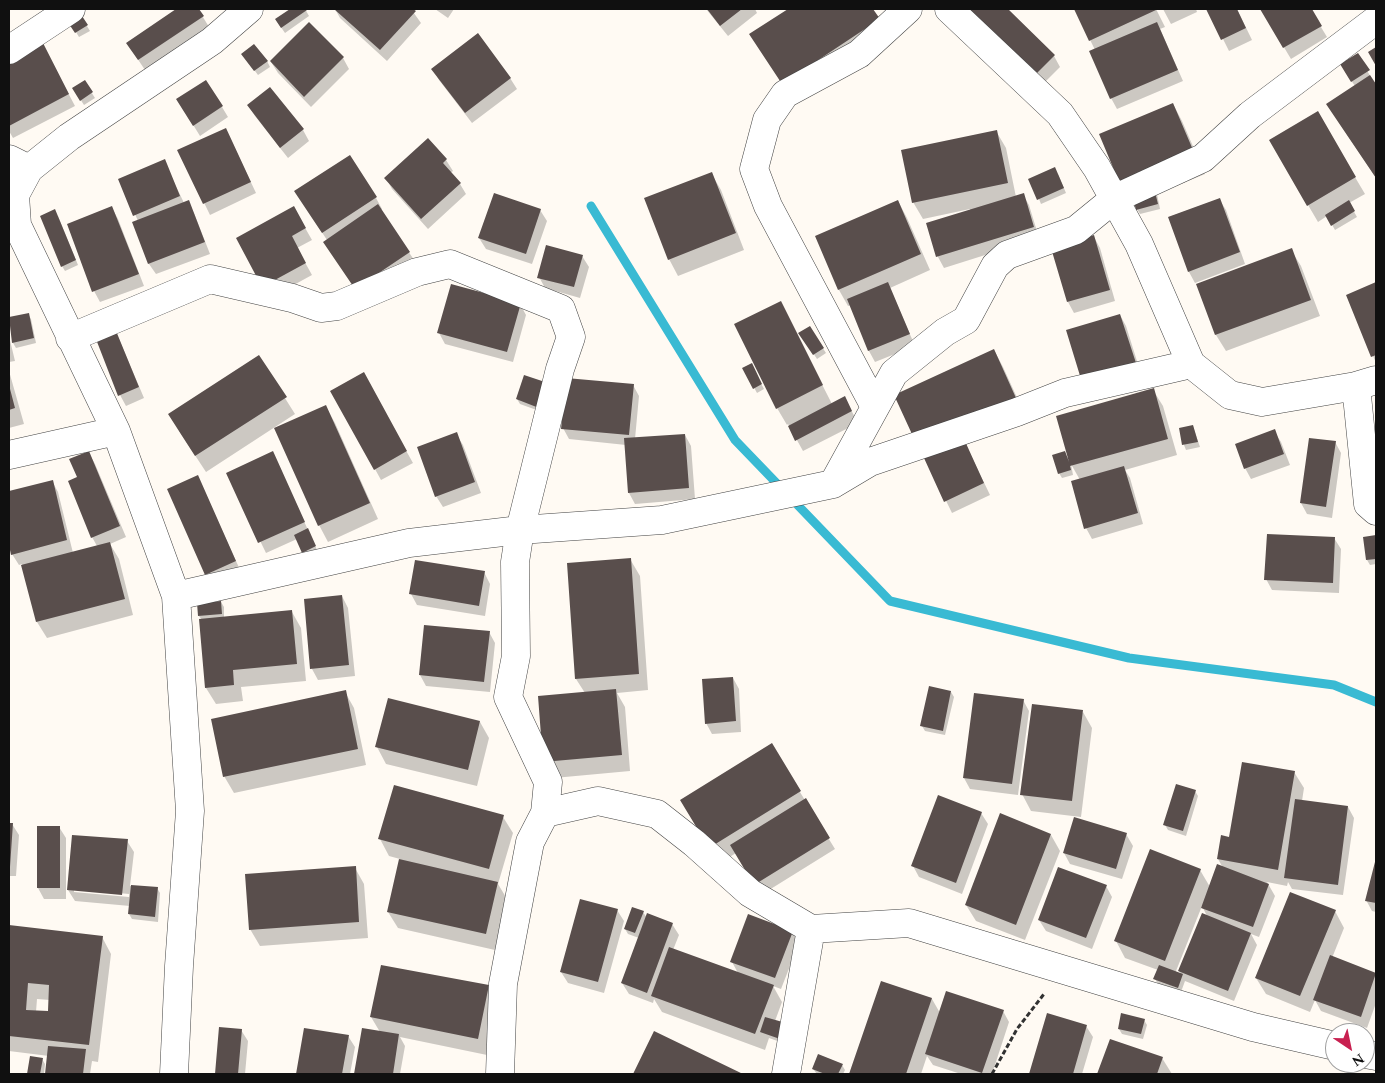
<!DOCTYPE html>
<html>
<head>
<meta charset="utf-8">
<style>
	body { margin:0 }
	#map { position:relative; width:1385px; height:1083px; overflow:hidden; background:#fffaf3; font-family:Spectral,serif }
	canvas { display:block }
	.frame { position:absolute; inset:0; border:10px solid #101010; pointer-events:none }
	.north { position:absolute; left:1325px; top:1023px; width:50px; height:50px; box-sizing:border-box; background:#fff; border:1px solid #9f9f9f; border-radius:50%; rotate:146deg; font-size:14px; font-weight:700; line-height:20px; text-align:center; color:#101010 }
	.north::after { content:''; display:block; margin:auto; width:18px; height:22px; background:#c82050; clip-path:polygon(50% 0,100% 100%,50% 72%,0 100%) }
</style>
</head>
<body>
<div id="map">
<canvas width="1385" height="1083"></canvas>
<div class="frame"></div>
<div class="north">N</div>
</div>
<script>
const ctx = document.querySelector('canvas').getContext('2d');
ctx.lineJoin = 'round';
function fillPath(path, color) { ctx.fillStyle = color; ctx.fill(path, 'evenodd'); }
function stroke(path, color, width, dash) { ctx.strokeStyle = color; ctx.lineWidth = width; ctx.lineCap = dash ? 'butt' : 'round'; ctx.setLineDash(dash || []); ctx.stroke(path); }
fillPath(new Path2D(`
	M178,9H198L209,27L145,70L127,43Z
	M292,9H305L309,16L285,33L276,20Z
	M335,9H411L421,23L387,61L340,18Z
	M435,9H454L448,18Z
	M706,9H755L757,13L728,36Z
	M790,9H872L879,20L793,100L751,35Z
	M967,9H1007L1054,56L1060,67L1041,86Z
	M1075,9H1156L1165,27L1160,29L1183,81L1117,109L1111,98L1095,50Z
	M1163,9H1196L1197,12L1171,24Z
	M1208,9H1237L1252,40L1229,51Z
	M1261,9H1310L1327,37L1291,59Z
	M82,18L90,31L79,37L71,24Z
	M309,24L343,58L349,69L311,107L278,73L271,62Z
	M48,55L75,106L13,138L9,131V62Z
	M1358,55L1376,86V178L1338,121L1355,86L1344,70Z
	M246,59L267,61L270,67L258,75Z
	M433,69L510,78L517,89L472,123L439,80Z
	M84,81L95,98L84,105L73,88Z
	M270,88L303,130L309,141L288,158L255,116L248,105Z
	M1173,104L1182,121L1205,174L1157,194L1160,209L1140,214L1137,209Z
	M222,107L228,117L200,136L184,110Z
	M1317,113L1365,194L1349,203L1357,217L1335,230L1327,216L1318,222L1270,140Z
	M996,131L1006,148L1016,197L1023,195L1029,205L1039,238L944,268L938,257L927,224L970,211V209L923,219L913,202Z
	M231,140L256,193L210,215L179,151Z
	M446,160L453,171L450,173L460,184L466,194L428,229L392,189L386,178Z
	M164,161L184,203L188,202L194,213L210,254L156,274L149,264L134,223L138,221L120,180Z
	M711,173L721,190L744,250L678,276L669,259Z
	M1058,174L1066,193L1041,204L1039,199Z
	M376,198L382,209L381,210L416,263L362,299L327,240L302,202Z
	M1219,199L1226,210L1245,264L1195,283L1189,272L1169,217Z
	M898,201L907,218L930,270L890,288L915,346L875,362L869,351L851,305L848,306L839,290L816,237Z
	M112,208L118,219L144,286L100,302L94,291Z
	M540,210L547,221L532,264L486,249L479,238Z
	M58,216L78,265L65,271L62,266Z
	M300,219L312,240L297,248L312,275L270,298L263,287Z
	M1094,237L1100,248L1115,301L1074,313L1068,302Z
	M1291,250L1301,266L1320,316L1226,351L1216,335L1198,285Z
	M582,256L589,267L580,298L545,288L539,277Z
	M1376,284V363L1348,296Z
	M780,302L832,404L850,408L858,423L803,451L788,424L787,425L777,408L736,325Z
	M520,304L526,315L513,362L445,344L439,333Z
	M28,314L31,319L36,343L16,348L13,343L9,319Z
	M1120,315L1126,326L1141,374L1089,390Z
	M809,327L826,353L817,359L800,333Z
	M113,328L119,339L144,398L126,406L120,395Z
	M9,336L15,361L9,362Z
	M994,350L1003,367L1025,415L965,443L990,495L952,513L925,458Z
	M259,357L295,414L206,472L179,431Z
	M751,365L764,389L757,393L744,369Z
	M9,371L24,424L9,428Z
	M363,374L413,463L381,480L332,391Z
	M525,377L542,412L520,404L517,399Z
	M633,385L639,396L635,439L685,435L691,446L695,499L635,504L629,493L626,445L569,439L563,428Z
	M1153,390L1163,406L1177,455L1125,470L1130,478L1143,524L1092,539L1086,528L1080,480L1071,464L1073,475L1062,478L1059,473L1064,452L1069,460Z
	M326,407L335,423L378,519L328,542L319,525Z
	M1193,426L1200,447L1186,450L1184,445Z
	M1274,431L1281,442L1290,465L1251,479L1245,468Z
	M456,434L463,445L481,493L443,507L436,496L419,448Z
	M1335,442L1341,453L1332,518L1307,514L1301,503Z
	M89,453L95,464L126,537L110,544L119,559L133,615L47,638L37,622L22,564L19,565L12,554L9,539V492L52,481L58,492L73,553L97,546L92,537L78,478Z
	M278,464L318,552L306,557L297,539L266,553L227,473Z
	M198,477L241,572L213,585L169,490Z
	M1376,536V564L1370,565L1367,560L1364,538Z
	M1334,538L1341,549L1339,593L1272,590L1266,579Z
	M630,559L640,576L648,690L617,693L625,707L630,771L554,778L545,762L585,693L576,679Z
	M484,572L490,584L485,616L417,605L411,594Z
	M342,596L348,608L355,676L318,680L312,669Z
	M221,602L224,607V618L292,612L301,628L306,681L241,687L243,701L216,704L206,688L202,620L199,616Z
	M489,632L495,643L490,692L426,686L420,675Z
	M733,678L739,689L741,732L712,734L706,723Z
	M345,692L354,708L366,765L234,793L224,776Z
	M951,692L954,697L945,735L925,731L922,726Z
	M1023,700L1029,711L1018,795L970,789L964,778Z
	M1083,712L1092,728L1081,817L1031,811L1022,794Z
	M480,722L489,738L477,786L386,764L377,747Z
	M771,745L835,849L761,895L736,853L720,863L691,817Z
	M1294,772L1304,788L1302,801L1348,807L1354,818L1343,895L1292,889L1288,882L1287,886L1267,882L1275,896L1259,937L1251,934L1257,945L1234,1001L1185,981L1181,992L1158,984L1155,979L1158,970L1125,958L1116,941L1200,870L1210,887L1223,868L1218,859L1222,837L1230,838ZM1202,906L1207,916L1179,971L1181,974L1174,976Z
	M1195,791L1198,796L1186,836L1168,830L1165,825Z
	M981,813L988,824L962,894L919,877L913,866Z
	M503,817L513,833L498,884L507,899L495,950L398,928L388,912L400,859L389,856L380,839Z
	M9,824H12L19,835L16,876H9Z
	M59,827L66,838V899H44L38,888V828Z
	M1126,834L1133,846L1122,879L1070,864L1064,853Z
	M1051,835L1060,851L1025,940L976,921L966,905Z
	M127,841L134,852L130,886L157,888L160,893L158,922L132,919L129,914L130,906L75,901L68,890ZM74,889L129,894V897L74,892Z
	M1376,860V912L1372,911L1366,900Z
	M355,868L364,884L368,938L260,946L250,929Z
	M1106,886L1112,897L1092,949L1046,931L1039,920Z
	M617,910L624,921L604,993L568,983L561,972Z
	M1335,911L1344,928L1332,958L1376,975V1003L1367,1028L1321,1011L1315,1000L1310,1012L1266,994L1256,978Z
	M643,912L647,918L672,924L679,935L673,950L738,973L732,962L792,932L799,943L781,989L773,986L782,1002L775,1021L783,1043L769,1038L765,1050L662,1012L654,999L653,1003L629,994L622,983L639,938L628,934L625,929Z
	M9,927L102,937L111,954L98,1062L92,1061L90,1074H47L49,1056L9,1051ZM37,999L50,1000L49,1012H36Z
	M882,982L932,999L940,1013L1003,1011L1009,1022L992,1074H961L933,1065L927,1056L921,1074H850Z
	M488,986L497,1003L487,1055L400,1037L405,1046L400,1074H356L363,1029L380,1032L371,1017Z
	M1048,1015L1086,1026L1093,1037L1082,1074H1030Z
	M1144,1020L1147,1025L1143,1039L1122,1034L1119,1029Z
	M220,1028L241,1030L248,1041L245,1074H216Z
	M305,1029L348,1036L355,1047L350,1074H297Z
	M655,1033L741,1074H635Z
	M1111,1040L1162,1058L1172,1074H1099Z
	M31,1057L42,1059L45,1064L44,1074H29Z
	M842,1065L845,1070L843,1074H817L813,1069Z`), '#0003');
stroke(new Path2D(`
	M591,206L735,440L890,601L1129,658L1334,685L1376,702`), '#39bad3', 9);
fillPath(new Path2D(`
	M176,9H199L204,16L138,60L126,43Z
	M290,9H306L307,10L281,28L275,19Z
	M334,9H413L416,11L380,50Z
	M707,9H742L720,26Z
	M788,9H873L880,19L782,84L749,34Z
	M967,9H1008L1055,55L1034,76Z
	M1074,9H1156V10L1089,41Z
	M1206,9H1237L1246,28L1221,40Z
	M1260,9H1312L1322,26L1283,48Z
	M82,16L88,25L75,33L69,24Z
	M309,22L344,57L304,97L270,61Z
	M1157,22L1178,70L1110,99L1089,51Z
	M478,33L511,78L465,113L431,69Z
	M43,43L69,94L9,126V61Z
	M254,44L268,61L254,71L241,54Z
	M1376,47V66L1368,52Z
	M1358,53L1370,70L1351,82L1340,64Z
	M1370,75L1376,84V178L1326,104Z
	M85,80L93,92L80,101L72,88Z
	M206,80L223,106L193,126L176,99Z
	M270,87L304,129L280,148L247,105Z
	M1173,103L1196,157L1122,189L1099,134Z
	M1318,111L1356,177L1307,206L1269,140Z
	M226,128L251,182L203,204L177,150Z
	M997,130L1008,183L912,203L901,150Z
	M428,138L447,159L443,163L461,183L421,219L384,178Z
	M350,155L377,197L322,233L294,191Z
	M165,159L180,196L133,216L118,179Z
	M1055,167L1064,188L1037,200L1028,179Z
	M712,172L736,233L668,260L644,198Z
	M1154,188L1158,204L1136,210L1132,194Z
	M494,193L541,209L526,254L478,238Z
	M1024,193L1034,227L936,257L926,223Z
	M1220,198L1240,252L1188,272L1168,217Z
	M189,200L205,242L148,264L132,222Z
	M898,200L921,254L838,290L815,236Z
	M1349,200L1355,211L1331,226L1325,215Z
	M378,204L410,252L355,289L323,242Z
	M112,206L139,274L92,292L67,224Z
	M294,206L306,228L292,236L306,263L262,287L236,238Z
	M55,209L76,260L61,267L40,216Z
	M1094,235L1110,290L1067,302L1051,248Z
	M546,245L583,255L574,287L537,278Z
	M1292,248L1311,300L1215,335L1196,284Z
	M888,282L910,334L868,351L847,299Z
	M1376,282V355L1371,357L1346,295Z
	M451,284L521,303L507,352L437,333Z
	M781,301L823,385L776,409L734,324Z
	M29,313L34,338L12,343L9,317Z
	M1120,314L1136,363L1081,379L1066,330Z
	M114,326L139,387L118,396L94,334Z
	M810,326L824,348L813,355L798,333Z
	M994,349L1016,398L917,445L894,395Z
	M259,355L287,397L195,456L168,414Z
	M752,363L762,384L753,389L742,368Z
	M364,372L407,451L374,470L330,391Z
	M524,375L548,383L539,408L516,399Z
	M566,378L634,384L629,435L561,429Z
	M9,385L15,408L9,410Z
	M1154,388L1168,439L1070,466L1071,470L1058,474L1052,455L1065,451L1069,462L1056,416Z
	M845,396L852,411L795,441L788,426Z
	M326,405L370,503L318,526L274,428Z
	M1193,425L1198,442L1182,445L1179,428Z
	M1275,429L1284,454L1244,469L1235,444Z
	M457,432L475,482L435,497L417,447Z
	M685,434L689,488L628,493L624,438Z
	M1309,438L1336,441L1326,507L1300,503Z
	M964,439L984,483L944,502L924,458Z
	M89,451L120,526L91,538L68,481L77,477L69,459Z
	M273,451L305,522L258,543L226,473Z
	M1124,466L1138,513L1084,529L1071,481Z
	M198,475L236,561L205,575L167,489Z
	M53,480L67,540L11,555L9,545V491Z
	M308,528L316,546L302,553L294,535Z
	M1267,534L1335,537L1333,583L1264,580Z
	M1376,535V559L1366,560L1363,537Z
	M110,542L125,599L36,622L21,565Z
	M631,558L639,674L575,679L567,563Z
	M415,560L485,571L479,606L409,594Z
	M342,595L349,665L310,669L304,599Z
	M221,601L222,614L198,616L197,603Z
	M292,610L297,664L233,670L234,685L205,688L199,619Z
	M424,625L490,631L484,682L419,675Z
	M733,677L736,721L705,724L702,679Z
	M929,686L951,691L943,731L920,726Z
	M616,689L622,755L543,762L538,696Z
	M346,690L358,749L223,777L211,719Z
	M974,693L1024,699L1012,784L963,778Z
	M388,698L480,721L468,770L375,747Z
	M1032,704L1083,710L1072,801L1020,795Z
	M772,743L801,791L709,848L680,800Z
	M1242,762L1295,771L1278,870L1217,859L1221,835L1229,837Z
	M1176,784L1196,790L1183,831L1163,825Z
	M394,785L504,815L489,869L378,839Z
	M938,795L982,812L956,883L911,866Z
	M806,798L830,838L754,885L730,845Z
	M1295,799L1348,806L1338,885L1284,878Z
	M1000,813L1051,834L1016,925L965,905Z
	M1074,817L1127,833L1116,869L1063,853Z
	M9,823H13L10,867H9Z
	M37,826H60V888H37Z
	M72,835L128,839L122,895L67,890Z
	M1150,849L1201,869L1165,961L1114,941Z
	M1376,858V903L1365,901Z
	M399,859L498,882L486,934L387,912Z
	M1217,864L1269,884L1253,927L1201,908Z
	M356,866L359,922L249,930L245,874Z
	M1058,867L1107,885L1086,938L1038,920Z
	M131,885L158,887L155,917L128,914Z
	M1290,892L1336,910L1300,996L1255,978Z
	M580,899L618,909L598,982L560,972Z
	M632,907L644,911L635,933L624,929Z
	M647,913L673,923L647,993L621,983Z
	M1202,913L1251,933L1228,991L1178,971Z
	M748,914L793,931L775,978L730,962Z
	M9,925L103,936L89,1045L9,1036ZM28,983L49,985L48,1011L26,1010Z
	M669,947L774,985L755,1034L651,996Z
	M1330,955L1376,973L1361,1017L1313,1000Z
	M381,965L489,985L478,1039L370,1017Z
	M1159,965L1183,974L1178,988L1153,979Z
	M881,981L932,998L906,1074H849Z
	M946,991L1004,1010L982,1073L925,1054Z
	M1047,1013L1087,1025L1073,1074H1029Z
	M1121,1013L1145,1019L1141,1034L1118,1029Z
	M765,1017L786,1023L780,1039L760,1032Z
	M219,1027L242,1029L238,1074H215Z
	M304,1028L349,1035L342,1074H296Z
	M362,1028L399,1034L393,1074H354Z
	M654,1031L743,1074H633Z
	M1110,1039L1163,1057L1157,1074H1097Z
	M48,1046L86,1049L83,1074H45Z
	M818,1054L843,1064L838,1074H825L812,1069Z
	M30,1056L43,1058L40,1074H27Z`), '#594e4c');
const street = new Path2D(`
	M949,9L1060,114L1097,168L1139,244L1191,364L1230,395L1262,402L1356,386L1376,380
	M9,50L71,9
	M9,159L29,169
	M70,338L210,279L292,298L321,308L337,306L417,272L450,264L561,309L571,337L560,369L520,530L515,562L516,656L508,697L548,782L545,813L530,842L503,984L500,1074
	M1356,386L1368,504L1376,511
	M875,407L768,206L754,169L767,120L785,94L859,54L908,9
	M9,455L116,431
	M833,484L894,373L945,332L966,320L995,266L1007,255L1076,230L1114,199L1203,158L1250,115L1376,20
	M176,596L409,543L520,530L662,520L833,484L870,462L1017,412L1065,393L1191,364
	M545,813L598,801L657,814L694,843L750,893L811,929L786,1074
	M811,929L909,923L1253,1027L1335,1046
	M1365,1054L1376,1056
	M174,1074L179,966L190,811L176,596L116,431L17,225L15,195L29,169L69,137L212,41L249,9`);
stroke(street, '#434343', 29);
stroke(new Path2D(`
	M992,1074L1017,1029L1044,994`), '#323232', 3, [5, 2.5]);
stroke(street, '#fff', 28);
</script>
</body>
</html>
